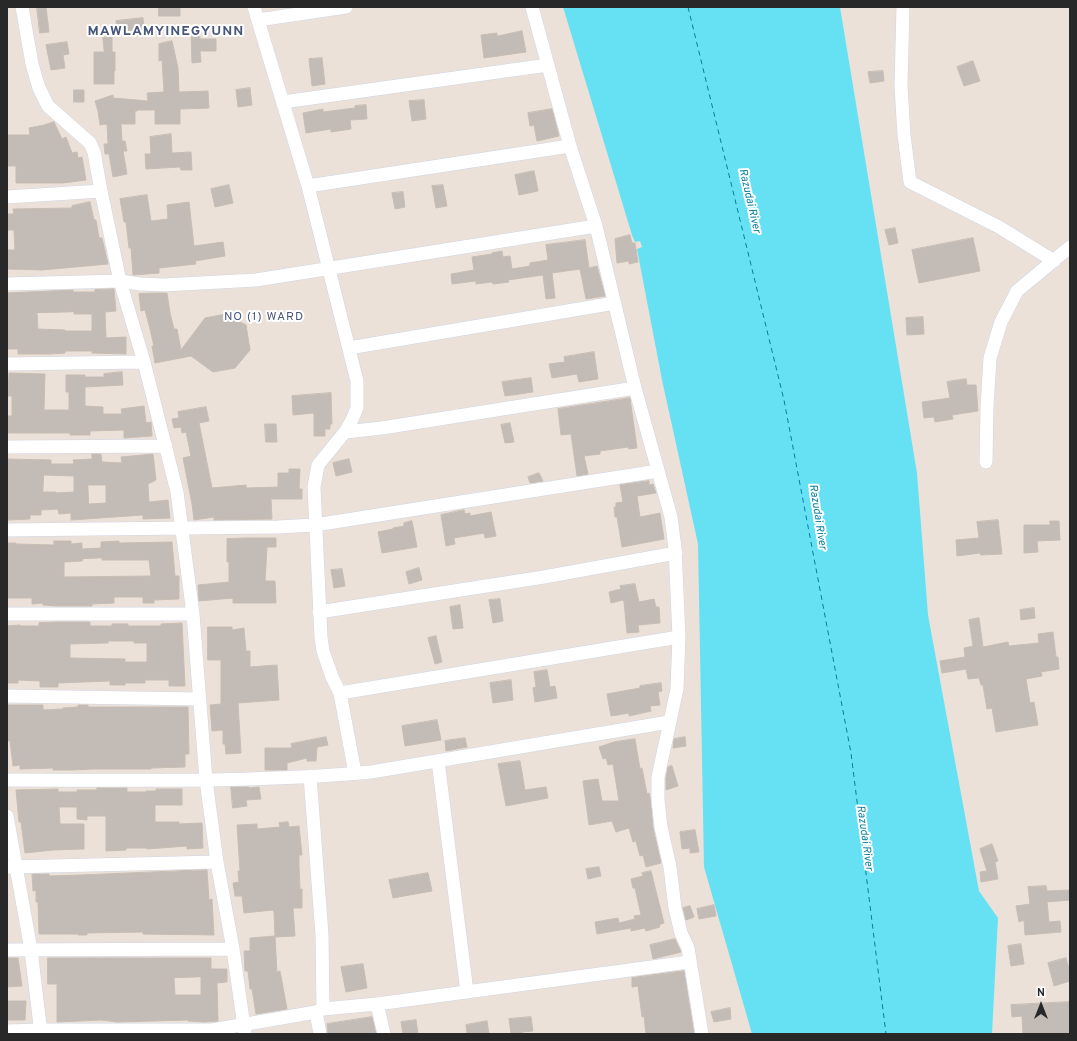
<!DOCTYPE html>
<html>
<head>
<meta charset="utf-8">
<style>
	body { margin:0 }
	#map { position:relative; width:1077px; height:1041px; overflow:hidden; background:#ece1d9; font-family:Overpass,sans-serif }
	canvas { display:block }
	.frame { position:absolute; inset:0; border:8px solid #282828; pointer-events:none }
	.north { position:absolute; left:1021px; top:985px; width:40px; height:40px; -webkit-text-stroke:3px #fff; paint-order:stroke; rotate:0deg; font-size:11px; font-weight:700; line-height:16px; text-align:center; color:#282828 }
	.north::after { content:''; display:block; margin:auto; width:14px; height:18px; background:#282828; clip-path:polygon(50% 0,100% 100%,50% 72%,0 100%) }
</style>
</head>
<body>
<div id="map">
<canvas width="1077" height="1041"></canvas>
<div class="frame"></div>
<div class="north">N</div>
</div>
<script>
const ctx = document.querySelector('canvas').getContext('2d');
ctx.lineJoin = 'round';
function fillPath(path, color) { ctx.fillStyle = color; ctx.fill(path, 'evenodd'); }
function stroke(path, color, width, dash) { ctx.strokeStyle = color; ctx.lineWidth = width; ctx.lineCap = dash ? 'butt' : 'round'; ctx.setLineDash(dash || []); ctx.stroke(path); }
function label(font, color, halo, rows, align = 'center') {
  ctx.font = font + ' Overpass,sans-serif'; ctx.lineWidth = 4; ctx.setLineDash([]); ctx.textBaseline = 'middle'; ctx.strokeStyle = halo; ctx.fillStyle = color; for (const [text, x, y, turn = 0] of rows) {
    ctx.save(); ctx.translate(x, y); ctx.rotate((+turn || 0) * Math.PI / 180); ctx.textAlign = isNaN(turn) ? turn : align; if (halo) ctx.strokeText(text, 0, 0); ctx.fillText(text, 0, 0); ctx.restore();
  }
}
fillPath(new Path2D(`
	M563,7H840L917,473L928,615L979,891L998,918L992,1034H752L704,867L698,544L662,380L637,249L642,247L640,241L635,242L632,235Z`), '#66e1f4');
stroke(new Path2D(`
	M688,7L784,400L851,753L886,1034`), '#077e9e', 1, [5, 4]);
const building = new Path2D(`
	M37,7H46L49,32L40,33Z
	M159,7H180V16H159Z
	M143,18L144,29L117,32L116,21Z
	M199,31L200,39H216V51H200L201,62L192,63L191,32Z
	M522,31L526,52L484,58L481,35L497,33V36Z
	M103,37H112V52H115V71H114V84H94V52H104Z
	M172,41L178,68L179,92L208,91L209,108L180,109V124H155V110H137V111H135V124H121L122,141H125L127,151H123L127,174L113,177L109,154H105L104,144H108L107,124L100,125L98,111L95,101L113,95V98L148,101L147,93L164,92L162,60L159,61V44Z
	M67,42L69,54L63,55L65,68L51,70L46,45Z
	M322,58L325,84L312,86L309,59Z
	M973,61L980,81L964,86L957,67Z
	M883,71L884,81L870,83L868,72Z
	M250,88L252,105L238,107L236,90Z
	M74,90H84V102H74Z
	M424,100L426,119L412,121L409,101Z
	M366,105L367,119L350,120L351,129L331,132V129L306,133L303,113L323,109V112L355,108V106Z
	M552,109L559,136L537,141L534,125L530,126L528,113Z
	M54,122L62,139L66,137L72,153L77,152L78,158L82,157L86,180L63,183H16V166H7V135H30L29,128L44,125Z
	M171,134L172,153L191,152L192,170H181L180,167L146,169L145,154H151L150,137Z
	M534,171L538,191L519,195L515,175Z
	M229,185L233,203L215,207L211,189Z
	M443,185L447,206L436,208L432,186Z
	M403,192L405,207L395,209L392,193Z
	M147,195L151,221L168,219L167,205L189,202L194,246L223,242L225,256L195,261L196,264L159,268V273L133,275L131,248H129L126,222H124L120,199Z
	M90,202L94,220H96L99,238H102L108,264L42,270L8,269V250H15L14,230H7V214H14L13,209L72,208V206Z
	M895,228L898,243L889,245L885,230Z
	M630,235L632,243H635L638,262L629,264V261L617,263L615,239Z
	M973,238L980,271L919,283L912,250Z
	M585,240L589,268L597,266L605,296L586,299L580,269L552,273L555,298L546,299L543,275L508,280L509,282L493,284L492,282L476,284V281L452,284L451,274L474,270L472,257L492,254V253L502,251L503,257L510,256L512,269L530,266V263L548,260L546,245Z
	M114,289L116,311L105,312L106,338L126,337V354L92,353V351H65V353L50,354H18V349H7V293L73,290V292H95V290ZM74,312V314H92V331H65V330L38,329L37,313Z
	M154,293H167L170,313L174,329H177L181,350L205,318L231,313V317L246,325L250,350L235,368L213,372L191,356L155,363L152,346H154L149,325L145,310L141,311L139,294Z
	M923,317L924,334L907,335L906,318Z
	M594,352L598,379L579,382L577,374L552,378L549,364L565,362L564,357Z
	M122,372L123,385L85,387V406L103,407V414H122L121,409L144,406L146,423L151,422L152,436L124,438V430L90,431V435H70V433H7V416H12V396H8L9,373L45,374L44,410H69V392H66V375H85V377H104V374Z
	M531,378L533,392L505,396L502,382Z
	M966,379L967,385H976L978,411L952,415L953,419L935,422L934,417L924,418L922,402L950,398L947,382Z
	M331,393L332,424H330V429H325V436H314V413L293,415L292,396Z
	M630,398L637,448L629,449L628,447L600,451V454L584,456L588,474L577,476L571,434L561,435L558,409Z
	M206,407L209,421L199,423L212,488L246,485V488L278,487V473H289V469H300L299,489H302V499H271L272,519L214,520V517L194,520L192,504L183,458L191,456L186,432L182,433L181,427L174,428L172,419L179,418L178,412Z
	M510,423L514,442L505,443L501,425Z
	M265,424H276L277,442H266Z
	M92,454H101L102,462L122,463L121,457L153,454L156,480L148,484L149,502L168,500L170,518L143,519V515L71,520V513L59,514L58,509L41,510V515H30V519L7,520V459L51,460V464H74L73,460L92,459ZM44,475L74,476V492L56,493V492H43ZM88,485H106V503L89,504Z
	M349,459L352,472L336,476L333,463Z
	M539,473L543,481L530,483L528,477Z
	M649,481V485L653,484L656,493L637,496L640,517L660,513L664,539L622,547L617,517H615L614,507H616V503L623,502L620,485Z
	M464,510L465,514L470,513V516L491,512L496,536L485,538L484,533L454,538L455,544L446,546L441,515Z
	M998,520L1002,554L981,555L980,553L957,556L956,540L979,538L977,522Z
	M412,521L417,547L382,553L378,532L393,529V528L404,526V523Z
	M1050,521H1059L1060,540L1037,541L1038,552L1024,553V525H1050Z
	M245,538H276V547H267L265,581H275L276,603H233V598L199,601L198,585L229,582V562H227V539Z
	M54,541H71V544L82,543V549L101,548V542L119,541V543L172,542L175,576H179V599L154,600V603H143V597H114V603L92,604V606H56L43,605V603L32,604V598H7V543H16V544L54,545ZM102,558V560H149L151,576L64,577V562L82,561L83,559Z
	M419,568L422,580L409,584L406,572Z
	M342,569L345,586L334,588L331,570Z
	M635,584L639,602L654,599L656,607H659L660,623L638,625L639,632L627,633L624,602L623,600L611,603L609,592L621,589L620,586Z
	M500,599L503,621L493,623L489,600Z
	M460,605L463,628L453,629L450,607Z
	M1034,608L1035,618L1021,620L1020,610Z
	M979,618L983,647L1008,642L1009,646L1039,643L1038,634L1053,632L1056,657H1058L1059,669L1041,672L1042,676L1026,679L1030,703L1034,702L1038,725L996,732L992,708L987,709L983,685H981L979,678L968,679L966,669L942,673L940,661L965,657L964,648L973,646L969,620Z
	M56,622H90V626H112V624H128V626H161V624L182,623L185,686H169V680H145V683H125V685H110V681L58,683V687H40V681L18,680V683H7V626L20,625V626H39V623ZM108,641H134V643H147V662H125V659L70,658V644L108,643Z
	M208,627H232V630L244,628L246,651H250V667L277,665L279,700L238,703L241,753L226,754L225,744H223V730L212,731L210,705L221,704V660H208Z
	M436,636L442,662L435,664L428,638Z
	M547,670L550,687L555,686L557,698L535,702L533,688L536,687L534,672Z
	M511,680L513,700L493,703L490,683Z
	M661,683L662,691L658,692L660,705L650,706L651,711L629,716V713L611,716L607,694L640,688V686Z
	M7,705H43V710L63,709V708L78,707V705H88V707H188L189,754H185V767L151,768V769H92L73,770H53V768L20,769V765L13,766L10,741H7Z
	M437,720L441,740L405,746L402,726Z
	M326,737L328,745L317,747L316,761H307V758L287,763V770H265V748H292L291,744Z
	M685,737L686,746L673,748L674,739Z
	M465,738L467,747L446,751L445,741Z
	M635,739L640,769L642,768L647,794L649,793L650,797L653,828L661,863L646,867L643,855L640,856L636,841L633,842L629,828L616,832L612,821L589,825L583,781L598,779L602,801H619L613,764L608,765L606,758L603,759L599,747L614,742Z
	M520,761L525,790L546,787L548,798L506,806L498,764Z
	M672,766L678,786L666,790V778L668,767Z
	M231,787H249V788L259,787L261,799L246,800L247,806L233,808Z
	M97,788H127V792H146V791H156V789H182V805H155V822H179V824L202,823L203,848L187,849V846L147,849V848H126V850L106,851V816H87V820L77,819V807H59L60,824H84V849L53,850L25,853L21,822H19L16,790L58,789V792H77V790H97Z
	M288,822L289,827L299,826L302,855H299V866L300,889H302V908H293L295,936L275,937L277,972L280,971L287,1009L256,1014L252,989H250L248,971H245L244,951H250V938L275,936L274,912L273,910L244,913L242,896H235L233,883L239,882L238,871H240L237,825L257,824V829L280,827L279,823Z
	M695,830L699,852L690,853V848L682,849L680,832Z
	M992,844L998,861L995,862L998,879L981,882L980,872L987,871L980,849Z
	M599,867L601,876L588,879L586,869Z
	M207,870L209,900L212,899L214,935L143,934V932L87,933V935H78V934H39L38,902H36V890L33,891L32,874H49V876L81,875Z
	M651,871L664,923L659,925L660,927L646,931L645,928L631,931V928L597,934L595,922L618,918L619,923L635,919L634,916L641,915L635,888H633L631,879L643,876L642,873Z
	M428,873L432,891L393,898L389,880Z
	M1046,886L1047,891L1070,890V900L1047,902L1049,922L1060,921L1061,932L1025,935L1024,920L1019,922L1016,906L1030,904L1028,887Z
	M714,905L716,916L699,919L697,909Z
	M690,906L694,917L686,920L683,908Z
	M675,939L681,952L653,959L650,945Z
	M1021,944L1024,964L1011,966L1008,946Z
	M7,958H18L22,986L7,987Z
	M48,958H211V969H227V982L217,983L218,1021L204,1022L188,1021V1020L117,1022L102,1020L57,1022V984H48ZM201,977V995H175L174,978Z
	M1066,958L1070,972V981L1054,986L1048,963Z
	M363,964L367,988L346,992L341,967Z
	M684,971L694,1034H646L644,1016L642,1017L638,986L632,987V978Z
	M8,1001H26L25,1020H8Z
	M1070,1002V1034H1023L1022,1016L1012,1017L1011,1005Z
	M730,1008L731,1019L714,1022L711,1012Z
	M372,1017L376,1034H328L327,1024Z
	M531,1017L533,1031L522,1032V1034H511L509,1019Z
	M416,1020L418,1034H403L401,1022Z
	M487,1021L489,1034H467L466,1025Z`);
fillPath(building, '#c3bbb6');
stroke(building, '#c7bdb3', 1);
const minor = new Path2D(`
	M22,7L32,64L39,88L48,106L90,143L94,152L101,191L120,281L144,362L177,492L193,614L206,780L217,862L233,949L245,1034
	M254,7L308,186L357,381V408L351,422L345,432L318,465L314,487L321,637L323,651L332,677L340,693L355,773
	M532,7L570,146L596,226L635,388L671,517L675,548L679,637L677,689L658,777V800L661,827L670,867L675,908L681,933L688,948L702,1034
	M903,7L901,86L904,135L910,182L999,227L1054,261
	M258,20L346,7
	M283,102L548,65
	M308,186L570,146
	M7,197L101,191
	M7,284L120,281L140,284L164,285L256,280L596,226
	M349,348L615,303
	M7,364L144,362
	M345,432L382,428L635,388
	M7,447L166,446
	M986,462L987,407L990,358L1001,322L1017,291L1070,247
	M7,530L278,527L315,525L658,471
	M319,612L544,577L676,553
	M7,614H193
	M340,693L679,637
	M7,696L199,699
	M438,761L467,992
	M310,776L322,935L323,1009
	M7,780C128,780 250,783 371,772L669,722
	M7,816L31,950L41,1034
	M9,867L217,862
	M7,950L233,949
	M377,1004L384,1034
	M316,1012L320,1034
	M7,1031L40,1030H212L316,1012L323,1009L377,1004L689,962`);
stroke(minor, '#ced5e2', 14);
stroke(minor, '#fff', 13);
label('italic 11px', '#077e9e', '#fff', [
	["Razudai River",749,201,77],
	["Razudai River",817,517,81],
	["Razudai River",864,838,82]
]);
ctx.letterSpacing = '1px';
label('12px', '#47577b', '#fff', [
	["NO (1) WARD",264,318]
]);
ctx.letterSpacing = '0px';
ctx.letterSpacing = '1px';
label('bold 14px', '#47577b', '#fff', [
	["MAWLAMYINEGYUNN",166,32]
]);
ctx.letterSpacing = '0px';
</script>
</body>
</html>
